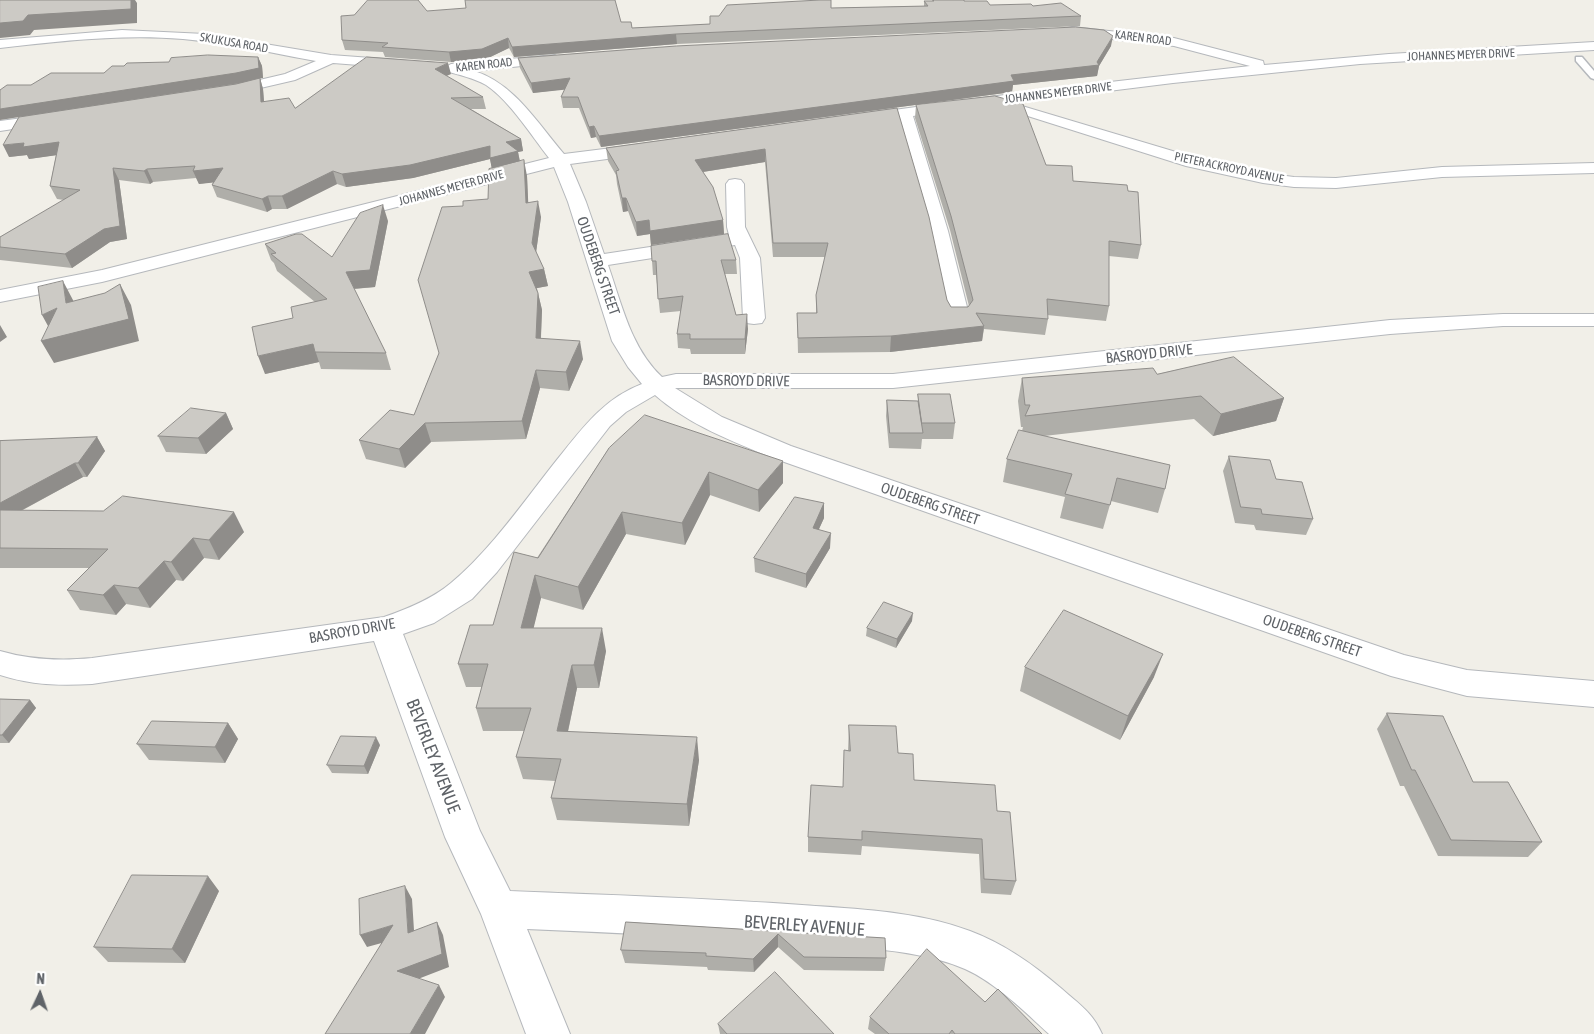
<!DOCTYPE html>
<html>
<head>
<meta charset="utf-8">
<style>
	body { margin:0 }
	#map { position:relative; width:1594px; height:1034px; overflow:hidden; background:#f1efe8; font-family:"Asap Condensed",sans-serif }
	canvas { display:block }
	.north { position:absolute; left:15px; top:969px; width:50px; height:50px; -webkit-text-stroke:4px #fff; paint-order:stroke; rotate:3deg; font-size:14px; font-weight:700; line-height:20px; text-align:center; color:#5f6368 }
	.north::after { content:''; display:block; margin:auto; width:18px; height:22px; background:#5f6368; clip-path:polygon(50% 0,100% 100%,50% 72%,0 100%) }
</style>
</head>
<body>
<div id="map">
<canvas width="1594" height="1034"></canvas>
<div class="north">N</div>
</div>
<script>
const ctx = document.querySelector('canvas').getContext('2d');
ctx.lineJoin = 'round';
function stroke(path, color, width, dash) { ctx.strokeStyle = color; ctx.lineWidth = width; ctx.lineCap = dash ? 'butt' : 'round'; ctx.setLineDash(dash || []); ctx.stroke(path); }
function fillPath(path, color) { ctx.fillStyle = color; ctx.fill(path, 'evenodd'); }
function label(font, color, halo, rows, align = 'center') {
  ctx.font = font + ' "Asap Condensed",sans-serif'; ctx.lineWidth = 5; ctx.setLineDash([]); ctx.textBaseline = 'middle'; ctx.strokeStyle = halo; ctx.fillStyle = color; for (const [text, x, y, turn = 0] of rows) {
    ctx.save(); ctx.translate(x, y); ctx.rotate((+turn || 0) * Math.PI / 180); ctx.textAlign = isNaN(turn) ? turn : align; if (halo) ctx.strokeText(text, 0, 0); ctx.fillText(text, 0, 0); ctx.restore();
  }
}
const service = new Path2D(`
	M1576,57H1582L1594,71V79L1591,78L1576,61Z`);
const minor = new Path2D(`
	M1072,27L1174,38L1263,61L1264,65L1389,54L1594,42V50L1360,64L1173,83L1012,103L1196,158L1263,173L1294,177L1336,178L1442,167L1594,163V173L1442,177L1336,188L1294,187L1263,183L1186,166L993,105L913,116L948,231L969,315L966,320L958,321L950,320L947,315L930,231L898,118L862,123L857,121L854,118L857,115L1049,89L1250,66L1174,46L1067,34L1066,31L1067,28Z
	M122,30L205,34L331,55L398,60L405,64L398,68L333,63L295,80L226,96L221,95L219,92L221,89L285,74L316,61C272,53 228,43 183,39C122,34 61,41 0,48V40Z
	M555,55L562,59L560,62L474,71C514,83 538,124 564,154L644,144L650,146L652,149L650,152L644,154L570,164L586,202L604,254L729,235L727,227L726,184L729,180L735,179L741,180L744,184L745,227L760,258L765,318L762,323L754,324L746,323L743,318L740,258L735,245L608,265C622,305 631,348 662,377L676,374H893L1390,320L1503,314H1594V326H1503L1390,334L893,388H675L722,417L791,446L1404,655L1467,670L1594,681V707L1467,696L1391,676L773,458C732,441 689,425 655,395L626,412L610,426L497,572L472,599L434,623L403,634L480,831L510,891C608,895 705,898 802,905C857,909 917,911 970,931C1005,944 1034,965 1062,989C1079,1004 1093,1013 1102,1034H1049C1024,1011 996,983 965,969C919,949 857,948 808,944C714,937 620,933 527,929L570,1034H526L481,914L445,837L374,641L92,684C60,686 31,685 0,675V651C31,660 60,661 92,658L384,617C407,609 432,599 451,583C492,549 527,497 560,456C584,426 605,398 642,384L628,367L612,341L568,202L554,167L102,282L0,302V290L102,270L549,158C531,135 510,101 486,85C474,78 459,75 446,71L444,68L451,64Z
	M53,114L59,116L61,119L59,122L0,131V121Z`);
stroke(service, '#b5b8bc', 3);
stroke(minor, '#b5b8bc', 2);
fillPath(service, '#fff');
fillPath(minor, '#fff');
fillPath(new Path2D(`
	M932,0H964V1L990,5L1033,6L1081,16L1080,26L677,44L514,57L509,48L484,60L451,62L385,57L383,52L345,50L342,40L427,11L621,22L632,28L710,24L719,16L831,8L924,6V1H932Z
	M1111,46L1099,66L1097,76L1013,85L1012,92L601,147L596,137L591,138L579,108H563L561,97L565,89L533,93L520,68L518,58Z
	M258,57L262,66L263,78H260L263,89L264,102L295,108L451,74L446,76L483,97L486,109H471L521,139L523,151L518,152L520,161L527,176L528,202L541,217L536,252L544,269L548,286L537,288L538,293L542,310L541,338L583,359L569,391L540,388L526,439L431,442L405,468L366,459L359,440L414,415L439,353L463,206L488,199L492,168L490,159L413,178L346,187L337,184L287,209H272L267,212L217,197L212,185L213,182L199,184L196,178L153,182L150,184L119,180L127,239L110,242L72,268L0,260V237L64,200L57,199L50,186L56,155L29,159L27,155L9,157L31,85L104,73L124,66L169,62Z
	M916,105L1046,165L1073,181L1128,191L1141,245L1138,259L1109,256V306L1106,321L1047,315L1048,319L1045,335L984,329L982,341L890,352L798,353L797,313H816V295L825,257H773L765,162L703,172L723,220L724,234L651,245L650,234L637,236L628,211L623,212L617,184L616,175L608,161L606,148L897,108L947,300L951,307H968L969,306L950,230L915,118Z
	M388,221L375,287L354,289L386,353L391,370L321,369L319,362L265,374L293,318L315,302L277,271L274,263L271,260L265,244L332,257Z
	M736,260L737,274H725L736,315L748,329L745,354H691L690,349L678,348L677,334L681,311L660,313L656,275H653L652,261Z
	M1157,374L1284,398L1276,421L1213,436L1194,419L1044,436L1165,489L1158,513L1111,501L1103,529L1060,518L1065,497L1003,482L1007,459L1022,431L1023,427H1021L1018,401L1022,378Z
	M918,394L955,423L953,439H922L921,449L889,448L886,416L887,400L918,401Z
	M226,413L233,429L206,454L166,452L158,436Z
	M97,437L105,451L87,477H83L21,511L244,532L219,560L204,558L183,581L176,580L150,608L126,604L116,615L80,610L67,590L89,568H0V441Z
	M609,448L783,483L759,512L710,495L685,545L626,534L583,610L541,598L533,628L606,651L599,688H577L568,732L699,760L689,826L557,820L551,798L555,781L523,779L516,757L524,731H483L476,708L482,687H466L458,664L493,625Z
	M1229,456L1276,479L1313,519L1306,535L1256,530L1254,525L1235,523L1223,471Z
	M824,503V518L819,529L830,548L806,588L755,572L754,558Z
	M912,621L896,648L866,636L867,628Z
	M1025,667L1154,677L1120,740L1020,691Z
	M0,699L30,700L36,708L9,743H0Z
	M1387,713L1473,782L1542,842L1528,857L1438,856L1404,786H1400L1377,729Z
	M228,723L238,739L225,763L149,760L137,744Z
	M849,725L898,753L914,780L997,811L1016,881L1011,895L981,893L979,854L862,846L861,855L808,852V837L843,787L848,751Z
	M380,745L368,774L332,773L327,765Z
	M219,891L185,963L108,962L94,947Z
	M626,922L885,938L886,958L884,971L804,970L778,947L754,972L708,970L707,967L625,963L621,950Z
	M985,1002L1042,1034H875L868,1029L870,1017Z
	M718,1024L834,1034H720Z`), '#afaea9');
fillPath(new Path2D(`
	M131,0H135L137,3V23L34,30L30,35L0,38V23L28,15Z
	M676,34L677,44L514,57L512,47Z
	M1113,36L1111,46L1099,66L1097,76L1013,85L1012,92L601,147L599,136L1097,62Z
	M508,38L509,48L484,60L451,62L449,52Z
	M258,57L262,66L263,78H260L263,89L265,114L240,83L0,120V109Z
	M448,63L451,74L437,80L435,69Z
	M570,78L571,89L533,93L531,83Z
	M594,126L596,137L591,138L589,127Z
	M521,139L523,151L518,152L520,163L492,170L490,159L413,178L346,187L342,174Z
	M59,142L65,154L29,159L27,155L9,157L3,145L24,143Z
	M765,149V162L696,173L695,160Z
	M524,160L527,176L529,219L526,203Z
	M113,168L119,180L127,239L110,242L72,268L65,254Z
	M223,168L228,181L199,184L193,171Z
	M147,169L153,182L150,184L144,171Z
	M333,171L337,184L287,209L282,196Z
	M268,196L272,209L267,212L262,199Z
	M622,198H626L628,211L623,212Z
	M538,201L541,217L535,260L532,243Z
	M383,205L388,221L375,287L351,289L346,272Z
	M649,220H723L724,234L651,245L650,234L637,236L636,222Z
	M544,269L548,286L532,289L529,272Z
	M63,281L74,302L66,303Z
	M120,284L131,305L139,341L54,363L41,341Z
	M538,293L542,310L540,356L536,338Z
	M57,308L54,337L42,315Z
	M747,314L748,329L745,354V339Z
	M0,325L7,337L0,342Z
	M984,326L982,341L890,352L891,336Z
	M580,341L583,359L569,391L566,372Z
	M313,344L319,362L265,374L258,356Z
	M536,370L540,388L526,439L522,421Z
	M1284,398L1276,421L1213,436L1221,414Z
	M226,413L233,429L206,454L198,438Z
	M425,423L431,442L405,468L399,449Z
	M97,437L105,451L87,477L78,463Z
	M783,461V483L759,512L758,490Z
	M75,463L83,477L0,522V503Z
	M709,472L710,495L685,545L682,523Z
	M824,503V518L813,542V528Z
	M234,512L244,532L219,560L209,540Z
	M622,512L626,534L583,610L578,587Z
	M831,533L830,548L806,588V574Z
	M193,538L204,558L183,581L171,562Z
	M164,561L176,580L150,608L138,588Z
	M535,575L541,598L528,651L521,628Z
	M114,585L126,604L116,615L103,595Z
	M913,613L912,621L896,648L897,639Z
	M602,628L606,651L599,688L594,665Z
	M1163,654L1154,677L1120,740L1128,716Z
	M572,665L577,688L563,754L557,731Z
	M30,700L36,708L9,743L2,735Z
	M228,723L238,739L225,763L215,747Z
	M376,737L380,745L368,774L364,766Z
	M697,737L699,760L689,826L687,804Z
	M208,876L219,891L185,963L172,949Z
	M405,886L412,899L415,946L408,933Z
	M437,922L443,935L449,967L405,984L397,971Z
	M393,925L400,938L367,947L360,935Z
	M778,934V947L754,972L753,959Z
	M439,985L445,997L425,1034H410Z`), '#8f8d8a');
const building = new Path2D(`
	M0,0H131V9L28,15L23,21L0,23Z
	M368,0H418L427,11L466,8L465,0H615L621,22H631L632,28L710,24V16H719L727,5L820,0H831V8L928,6L924,1H934L933,0H964V1H987L990,5L1031,4L1033,6L1061,3L1081,16L676,34L512,47L508,38L482,49L449,52L382,47L388,43L342,40L341,16L354,15Z
	M1076,27L1104,30L1113,36L1097,62L1099,65L1011,75L1014,81L599,136L594,126L589,127L578,97H561L570,78L531,83L518,58L676,46Z
	M208,55L258,57L259,68L236,73L0,109V90L7,85H31L51,73H104L112,66H124L127,63L169,62L171,58Z
	M367,57L448,63L435,69L483,97L451,98L521,139L506,142L518,151L490,158V146L410,165L342,174L333,171L282,196H268L262,199L212,185L223,168L193,171L195,166L147,169L144,171L113,168L120,226L104,229L65,254L0,247V237L80,190L50,186L59,142L23,147L24,143L3,145L19,117L236,84L260,78L261,102L289,98L295,108Z
	M995,96L1023,104L1046,165L1072,166L1073,181L1127,185L1128,191L1138,192L1141,245L1109,241V306L1047,299L1048,319L976,313L984,326L891,336L798,338L797,313H817L816,295L828,243H773L765,149L695,160L713,187L723,220L650,231L649,220L636,222L626,198H622L616,171L619,170L606,148L897,108L929,217L947,300L951,307H968L973,300L951,216L916,105Z
	M524,160L526,203L538,201L532,243L544,269L529,272L538,293L536,338L580,341L566,372L536,370L522,421L425,423L399,449L359,440L390,410L414,415L439,353L418,280L442,207L463,206V201L488,199L489,169Z
	M383,205L370,270L346,272L386,353L315,352L313,344L258,356L252,327L293,318L291,307L327,299L271,254L276,253L265,244L296,234H302L332,257L360,213Z
	M728,234L736,260H721L736,315L747,314L745,339H690V334H677L683,296L658,299L656,261H652L651,246Z
	M63,281L66,303L105,293L120,284L129,319L41,341L57,308L42,315L38,287Z
	M1234,357L1284,398L1221,414L1201,396L1025,416L1030,405H1025L1022,378L1153,368L1157,374Z
	M918,394H950L955,423H922Z
	M887,400L918,401L923,433H890Z
	M191,408L226,413L198,438L158,436Z
	M645,415L783,461L758,490L709,472L682,523L622,512L578,587L535,575L521,628H602L594,665H572L557,731L697,737L687,804L551,798L561,759L516,757L531,708H476L488,664H458L470,625H493L514,552L538,558L609,448Z
	M1019,430L1170,465L1165,489L1117,478L1110,505L1065,494L1072,474L1007,459Z
	M97,437L78,463H75L0,503V441Z
	M1229,456L1270,460L1276,479L1302,482L1313,519L1262,514L1261,509L1241,507Z
	M123,496L234,512L209,540L193,538L171,562L164,561L138,588L114,585L103,595L67,590L108,549L0,548V510L103,511Z
	M795,497L824,503L813,528L831,533L806,574L754,558Z
	M884,602L913,613L897,639L867,628Z
	M1064,610L1163,654L1128,716L1025,667Z
	M0,699L30,700L2,735H0Z
	M1387,713L1443,716L1473,782H1508L1542,842L1451,840L1415,770H1412Z
	M152,721L228,723L215,747L137,744Z
	M849,725L896,726L898,753L913,754L914,780L995,785L997,811L1010,812L1016,881L984,879L982,839L862,831V840L808,837L811,785L843,787L844,750L850,751Z
	M341,736L376,737L364,766L327,765Z
	M132,875L208,876L172,949L94,947Z
	M405,886L408,933L437,922L442,954L397,971L439,985L410,1034H325L393,925L360,935L359,899Z
	M626,922L885,938L886,958L804,957L778,934L753,959L706,956V953L621,950Z
	M927,949L985,1002L998,989L1042,1034H955L952,1030L949,1034H889L870,1017Z
	M775,972L834,1034H727L718,1024Z`);
fillPath(building, '#cccac5');
stroke(building, '#8f8d8a', 1);
label('12px', '#5f6368', '#fff', [
	["KAREN ROAD",1143,38,7],
	["SKUKUSA ROAD",234,43,10],
	["JOHANNES MEYER DRIVE",1461,55,-2],
	["KAREN ROAD",484,65,-6],
	["JOHANNES MEYER DRIVE",1058,93,-7],
	["PIETER ACKROYD AVENUE",1229,168,12],
	["JOHANNES MEYER DRIVE",451,188,-15]
]);
label('15px', '#5f6368', '#fff', [
	["OUDEBERG STREET",598,266,71],
	["BASROYD DRIVE",1149,354,-6],
	["BASROYD DRIVE",746,381,1],
	["OUDEBERG STREET",930,504,19],
	["BASROYD DRIVE",352,631,-10],
	["OUDEBERG STREET",1312,636,19]
]);
label('18px', '#5f6368', '#fff', [
	["BEVERLEY AVENUE",433,756,69],
	["BEVERLEY AVENUE",804,926,4]
]);
</script>
</body>
</html>
